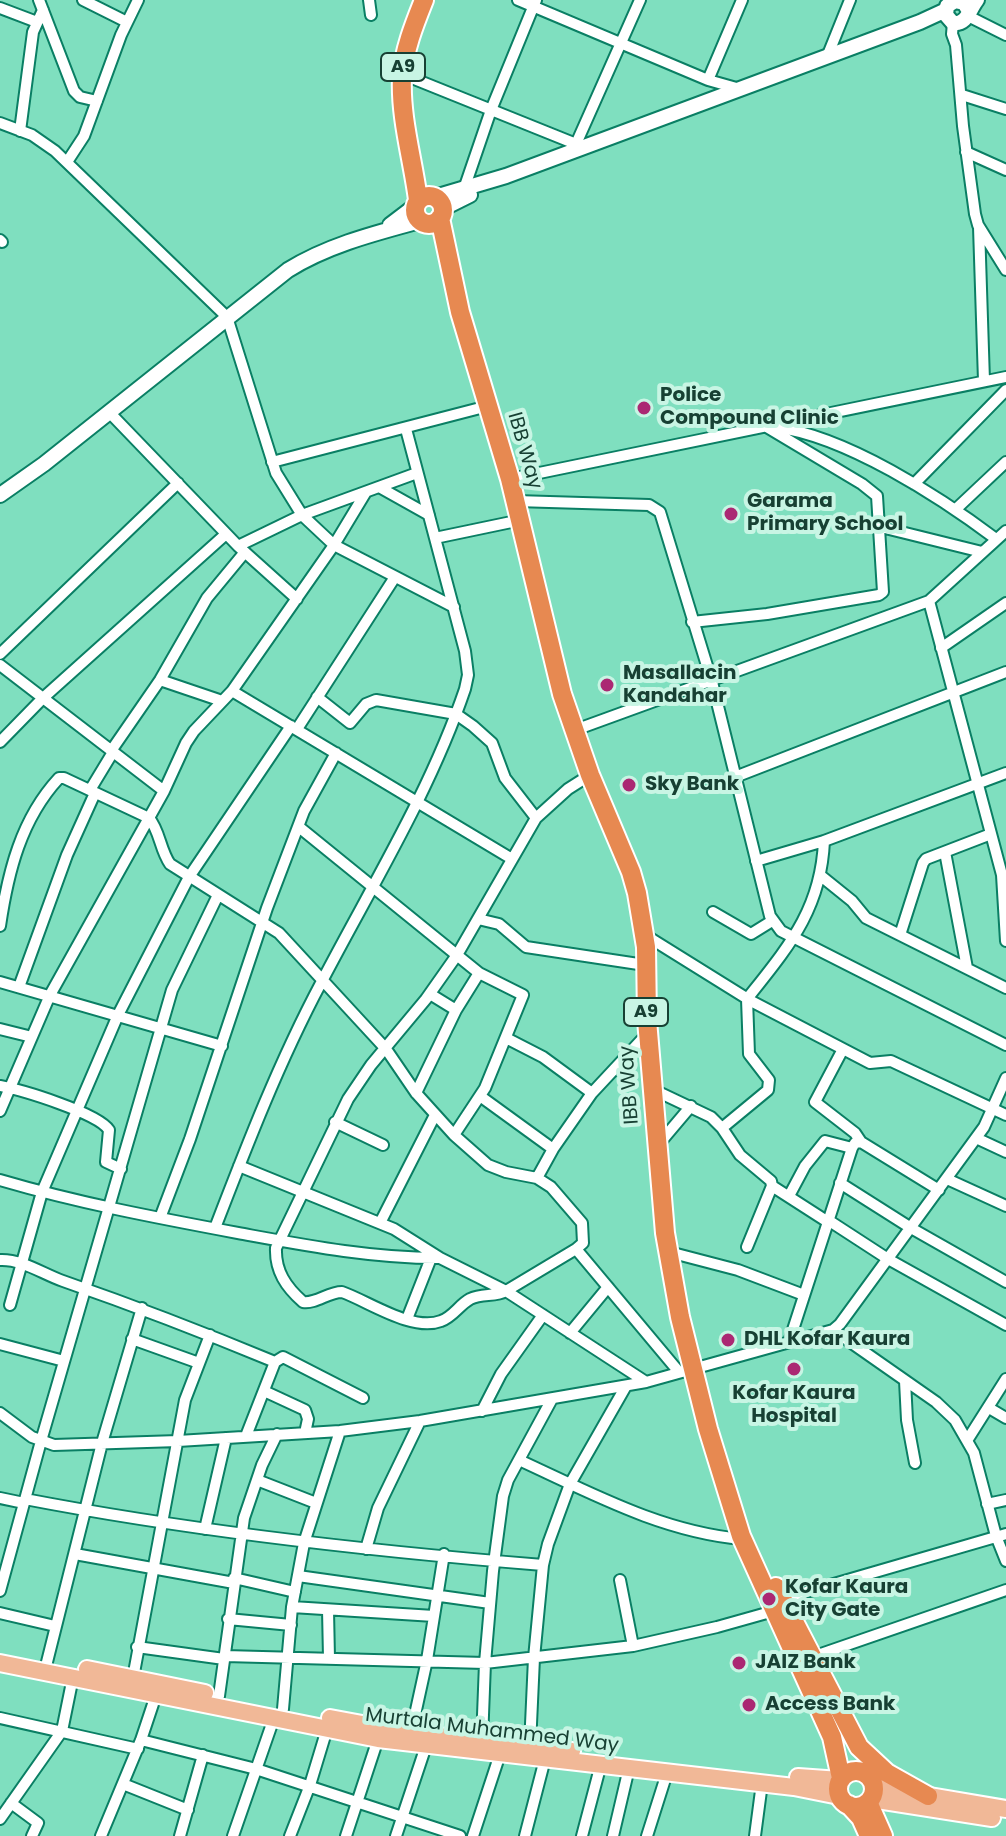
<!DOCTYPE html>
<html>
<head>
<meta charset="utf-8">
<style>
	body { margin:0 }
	canvas { display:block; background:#7fdfbf }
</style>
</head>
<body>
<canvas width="1006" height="1836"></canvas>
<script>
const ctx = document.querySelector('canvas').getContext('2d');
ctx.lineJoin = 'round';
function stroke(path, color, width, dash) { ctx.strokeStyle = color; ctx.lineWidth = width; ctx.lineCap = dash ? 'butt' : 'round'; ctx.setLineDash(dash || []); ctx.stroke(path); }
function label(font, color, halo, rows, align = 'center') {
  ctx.font = font + ' Poppins,sans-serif'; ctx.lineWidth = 8; ctx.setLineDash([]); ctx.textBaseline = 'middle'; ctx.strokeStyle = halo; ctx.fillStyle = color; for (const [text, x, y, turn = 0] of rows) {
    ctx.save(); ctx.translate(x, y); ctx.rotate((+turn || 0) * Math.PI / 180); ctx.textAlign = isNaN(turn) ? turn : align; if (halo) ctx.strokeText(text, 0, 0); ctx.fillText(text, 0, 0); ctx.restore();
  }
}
const street = new Path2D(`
	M39,0L74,91L80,97L97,101
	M83,0L127,22
	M369,0L371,15
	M518,0L708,80L740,89
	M0,8L37,22
	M968,16L1006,35
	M953,23L952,34L956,45L963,126L975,214L978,225L1006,270
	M827,57L850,0
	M402,74L576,144
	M708,80L742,0
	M962,95L1006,109
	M0,123L32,135L55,151L227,317L276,473L302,515L334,545L454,607
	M20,131L33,32L43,10
	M580,145L576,144L640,0
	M966,152L1006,170
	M67,162L84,136L121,35L138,0
	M464,189L491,110L536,0
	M979,227L984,381
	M0,240L2,242
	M109,412L238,546L297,599
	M775,427C846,436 940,497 996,539
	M272,462L488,406
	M510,479L1006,377
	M914,484L1006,390
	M379,487L429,515
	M516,501L649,505L660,512L712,682L770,916L781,931L1006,1045
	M956,509L1006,462
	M881,527L982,552
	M435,538L521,520
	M238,546L302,515L417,473
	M929,601L1002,875L1006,941
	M692,622L767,614L879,595L883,592L877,496L862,484L765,426
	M941,648L1006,603
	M0,654L178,483
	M0,665L164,791
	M160,680L222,701
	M232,691L512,859
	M317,697L350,723L366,704L376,700L456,714L473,726L492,743L505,778L536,818
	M297,729L395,577
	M575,730L929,601L1006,531
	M0,742L43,698L226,534
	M111,751L160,680L207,598L245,552
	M735,777L1006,672
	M90,790L113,752
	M299,827L479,973L523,995L485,1088L454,1135
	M945,852L967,968
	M756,861L824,841L1006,773
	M821,876L852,901L866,918L1006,988
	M713,912L751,934L772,921
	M478,919L499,924L526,947L645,965
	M0,926C8,872 21,819 59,778H64L149,818C160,831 160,850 170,864L279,933L386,1049L416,1093L454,1135L488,1165L506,1172L537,1178L551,1187L582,1223L583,1243L576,1249L506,1291C495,1297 482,1293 470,1299C459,1305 453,1317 441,1321C412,1332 368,1301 342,1292C328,1292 316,1304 303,1302C286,1287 275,1271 276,1248L348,1099L371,1065L426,999L457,955L536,818L568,789L590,775
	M645,935L751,1001L870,1063L891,1061L1006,1115
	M900,935L923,863L926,859L991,834
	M0,982L222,1046
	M19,987L67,855L95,793
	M430,994L456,1010
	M0,1029L32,1037
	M506,1038L543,1057L592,1093
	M843,1049L815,1102L855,1133L861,1142L939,1190
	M0,1086C22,1090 98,1113 109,1130L106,1162L121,1169
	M652,1089L711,1117L722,1128L740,1155L771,1181L772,1186L828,1222
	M416,1093L456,1010L479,973
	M480,1096L553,1149
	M0,1111L50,995L164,791L186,743L194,731L232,691L334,545L366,492
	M335,1122L383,1145
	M722,1128L768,1090L769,1080L749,1054L747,999C788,947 821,910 824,841
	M976,1138L1006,1152
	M658,1145L691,1106
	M239,1166L394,1229L440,1258L506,1291L646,1382
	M537,1178L553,1149L592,1093L648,1033
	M947,1179L1006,1206
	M0,1180C78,1203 158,1218 238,1233C304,1245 370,1258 438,1258
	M840,1183L911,1228L1006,1282
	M789,1196L805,1166L825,1141L852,1148
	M160,1218L190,1139L267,908L304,811L336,753
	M828,1220L888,1259L1006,1325
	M380,1223L435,1115
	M215,1228C247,1145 279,1062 321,983C371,887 430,792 465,689L468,675L465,651L406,429
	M747,1247L772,1186
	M576,1249L679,1372
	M669,1252L738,1270L804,1295
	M0,1260C22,1259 43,1274 63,1281C135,1306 205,1333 275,1362
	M10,1305L42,1192L118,1015L189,877L291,726
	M407,1319L431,1258
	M833,1330L936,1402L955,1420L974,1453L996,1536L1006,1561
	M570,1333L608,1287
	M132,1339L199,1363
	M789,1342L852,1148L855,1143L861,1142
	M0,1344L64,1361
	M905,1381L907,1420L915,1463
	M264,1391L305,1410L308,1419L305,1433
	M989,1408L1006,1418
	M482,1411L501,1374L543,1315
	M0,1413L32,1437L54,1445L178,1441L340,1431L420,1421L646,1382L833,1330L840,1324L984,1127L1006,1078
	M246,1436L275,1362L283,1357L363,1398
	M968,1439L1006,1379
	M519,1460C591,1493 662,1532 742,1539
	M257,1480L316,1503
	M0,1498L24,1503
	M25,1499C196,1532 369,1551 543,1565
	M987,1504L1006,1500
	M205,1529L226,1438
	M366,1549L378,1508L420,1421
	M75,1554L234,1583
	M298,1576L490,1603
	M234,1578L295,1592
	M620,1580L633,1646
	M0,1591L41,1441L172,990L218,895
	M782,1599L1006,1534
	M292,1607L434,1616
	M328,1610L329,1658
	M0,1613L55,1626
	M228,1619L291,1625
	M137,1647L224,1659
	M225,1656L485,1663L633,1646L717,1627L774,1611
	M812,1657L1006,1590
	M47,1662L102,1443L142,1308
	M133,1678L185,1400L210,1335
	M219,1696L244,1518L262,1465L277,1434
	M283,1709L292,1607L304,1543L340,1431
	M0,1718L138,1749
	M411,1733L427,1660L444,1554
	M141,1740L256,1769L460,1836
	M482,1741L485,1663L493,1571L503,1496L508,1480L552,1399
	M530,1746L534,1658L543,1565L548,1544L570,1484L626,1386
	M123,1784L188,1810
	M11,1803L38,1823L32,1836
	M0,1819L62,1731L73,1677
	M101,1836L141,1740L158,1689
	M180,1836L203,1755
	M233,1836L274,1718
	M290,1836L310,1785L327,1729
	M346,1836L378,1739
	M396,1836L426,1746
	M473,1836L501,1751
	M525,1836L545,1759
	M582,1836L601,1764
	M613,1836L629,1768
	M647,1836L667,1773
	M755,1836L762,1783`);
const secondary = new Path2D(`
	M969,11L964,3L955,1L947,6L946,15L953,23C967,25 969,10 977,0
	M435,197L506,176L920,22L946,10
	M442,209L470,195
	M390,225L415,206
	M0,495L44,464L288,270C328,245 376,233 420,221`);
const primary = new Path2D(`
	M0,1663L378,1739L794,1787L839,1796
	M87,1669L205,1693
	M330,1718L411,1733L572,1751
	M798,1777L840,1780
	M871,1780L894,1790L1006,1809
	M871,1799L992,1818`);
const highway = new Path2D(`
	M415 210a14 14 0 1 1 28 0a14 14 0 1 1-28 0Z
	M418,200C413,160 400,118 402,77C404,50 414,25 424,0
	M440,218L460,312L510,479L562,694L590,775L631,872L637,893L646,947L647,1020L665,1233L680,1317L708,1429L741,1536L832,1737L841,1778
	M776,1587L859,1747L887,1773L928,1796
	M838 1789a18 18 0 1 1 36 0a18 18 0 1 1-36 0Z
	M868,1802L883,1836
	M849,1805L861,1818L869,1836`);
stroke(street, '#0a7f64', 14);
stroke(secondary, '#0a7f64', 18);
stroke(primary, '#fff', 20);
stroke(highway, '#fff', 22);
stroke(street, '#fff', 10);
stroke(secondary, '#fff', 14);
stroke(primary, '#f1b897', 16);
stroke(highway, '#e78951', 18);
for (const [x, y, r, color] of [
	[644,408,8,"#ab2873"],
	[731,514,8,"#ab2873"],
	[607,685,8,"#ab2873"],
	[629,785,8,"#ab2873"],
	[728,1340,8,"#ab2873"],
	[794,1369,8,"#ab2873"],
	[769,1599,8,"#ab2873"],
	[739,1663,8,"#ab2873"],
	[749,1705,8,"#ab2873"]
]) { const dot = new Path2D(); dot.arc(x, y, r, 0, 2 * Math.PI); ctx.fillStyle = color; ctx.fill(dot); stroke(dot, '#c8f5e4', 3); }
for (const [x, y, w] of [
	[403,67,44],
	[646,1012,44]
]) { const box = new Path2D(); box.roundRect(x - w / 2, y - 14, w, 28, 6); ctx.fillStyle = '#c8f5e4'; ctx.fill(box); stroke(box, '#174033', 2); }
label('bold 18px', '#174033', null, [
	["A9",403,67],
	["A9",646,1012]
]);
label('bold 20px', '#174033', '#c8f5e4', [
	["Police",660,396],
	["Compound Clinic",660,419],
	["Garama",747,502],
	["Primary School",747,525],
	["Masallacin",623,674],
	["Kandahar",623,697],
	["Sky Bank",645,785],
	["DHL Kofar Kaura",744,1340],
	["Kofar Kaura",794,1394,"center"],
	["Hospital",794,1417,"center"],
	["Kofar Kaura",785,1588],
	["City Gate",785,1611],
	["JAIZ Bank",755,1663],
	["Access Bank",765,1705]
], 'left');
label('20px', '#174033', '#c8f5e4', [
	["IBB Way",524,451,74],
	["IBB Way",630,1085,-94],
	["Murtala Muhammed Way",492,1731,7]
]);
</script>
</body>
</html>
